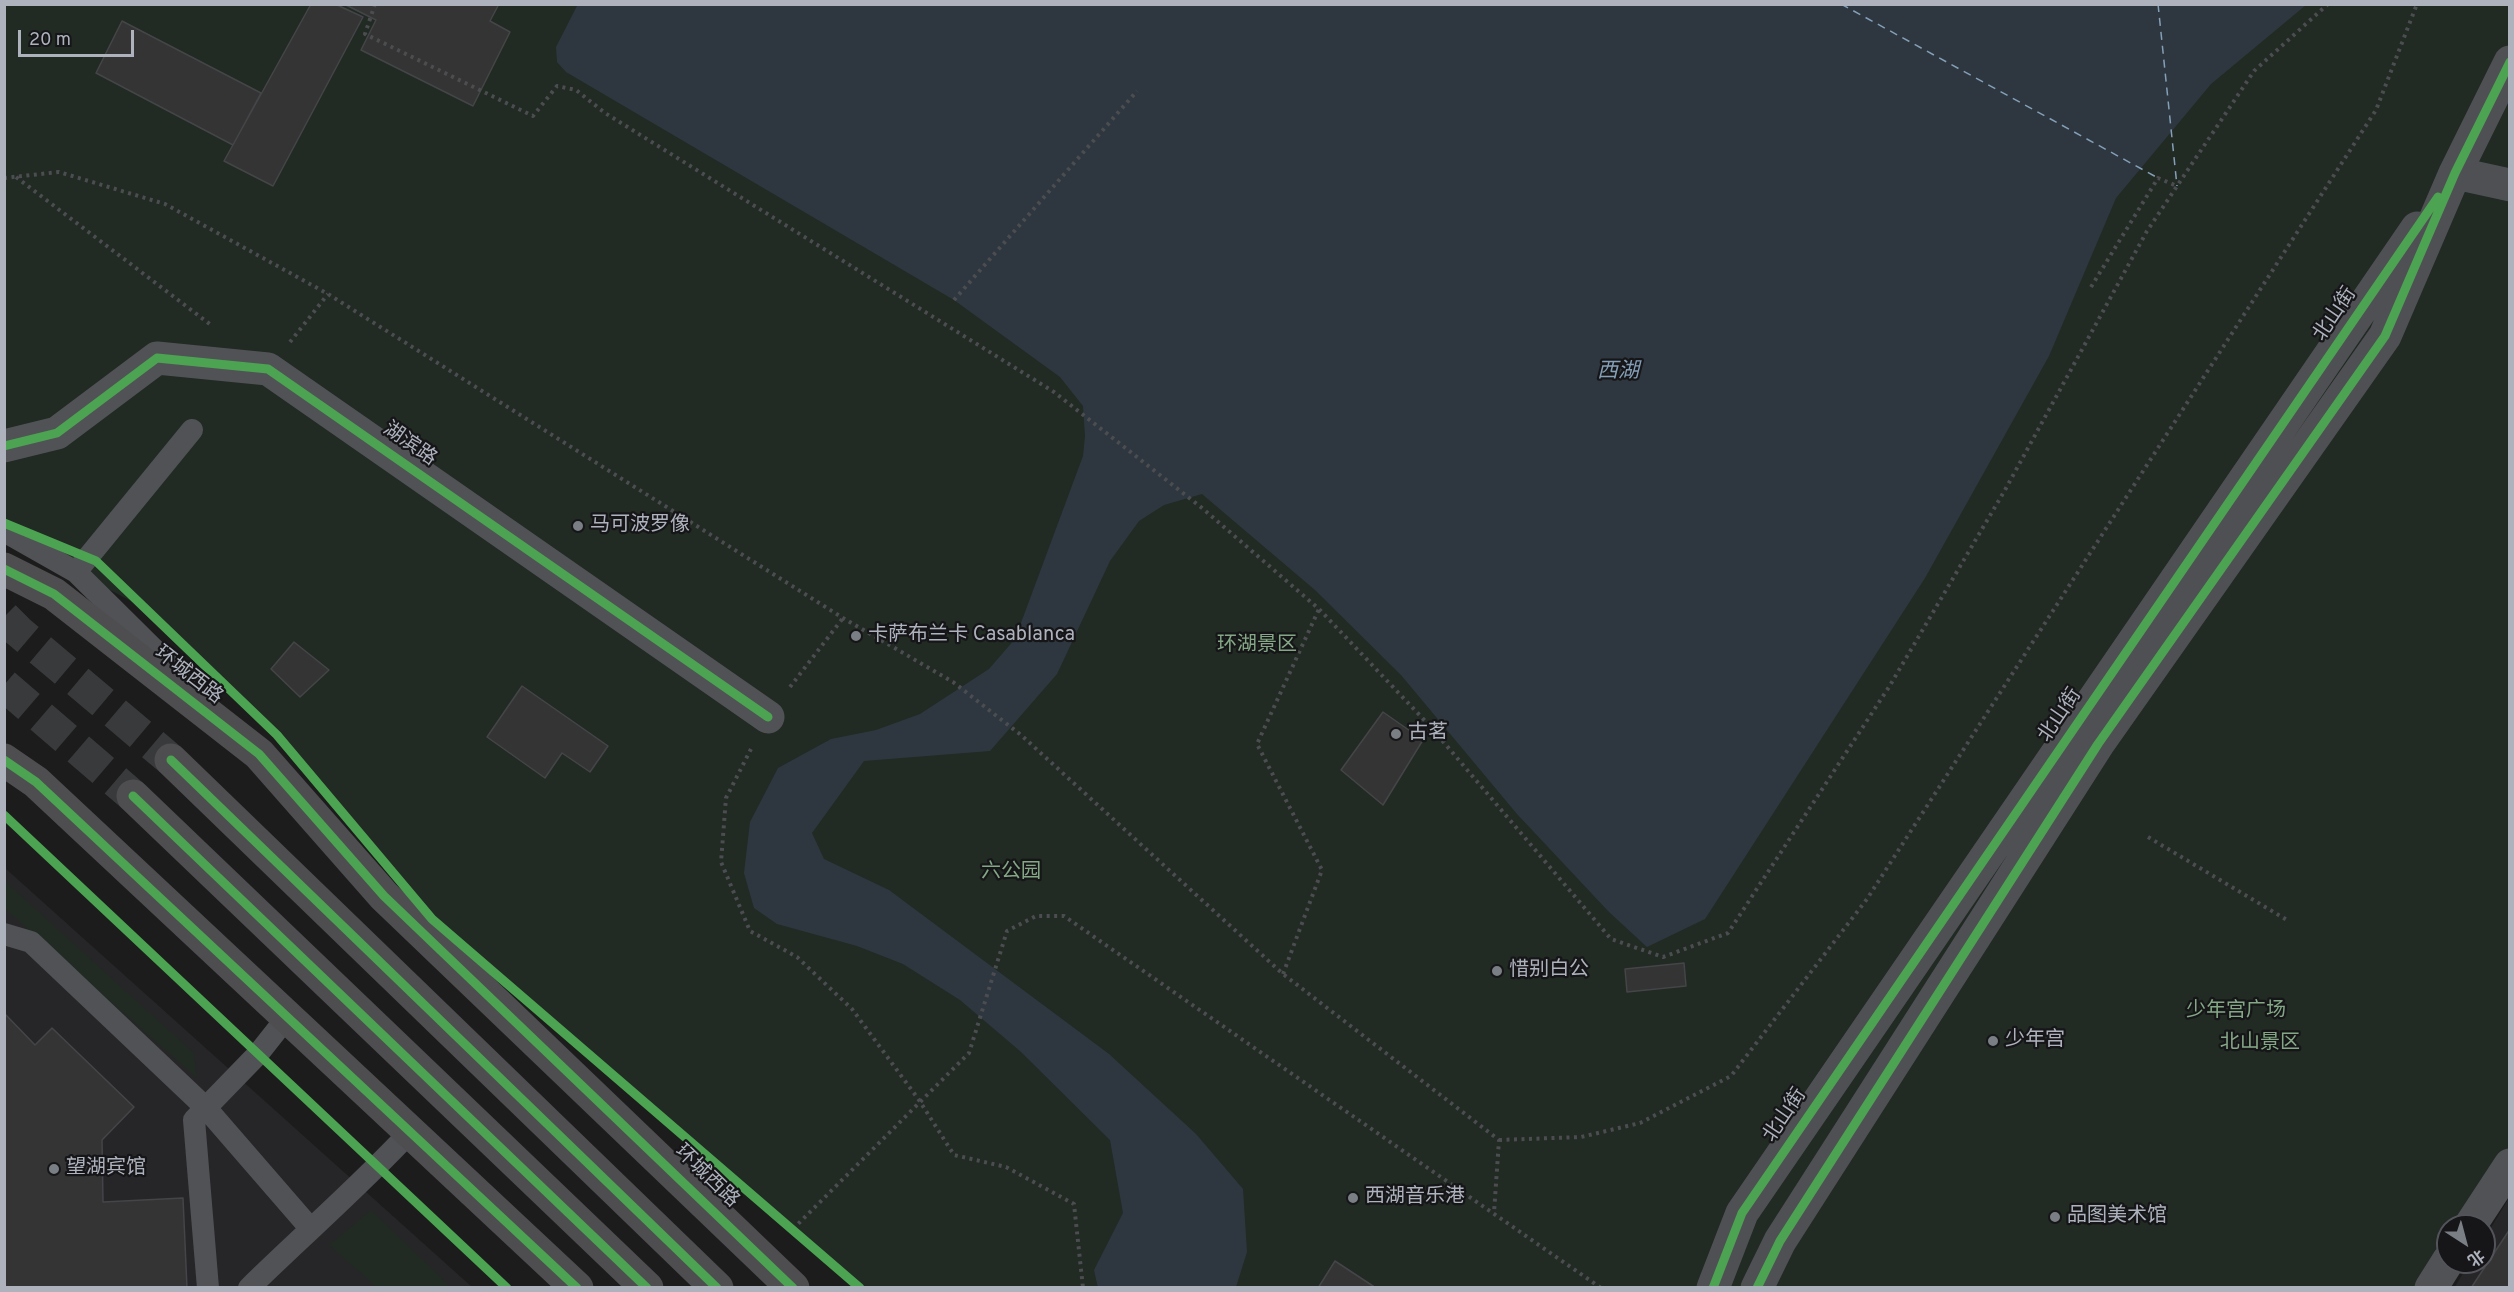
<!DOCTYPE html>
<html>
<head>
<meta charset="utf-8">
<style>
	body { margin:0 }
	#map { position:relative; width:2514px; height:1292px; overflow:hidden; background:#1c1c1c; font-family:Overpass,"Noto Sans SC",sans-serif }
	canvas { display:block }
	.frame { position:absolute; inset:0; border:6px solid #adb2bd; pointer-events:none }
	.north { position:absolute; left:2436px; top:1214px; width:60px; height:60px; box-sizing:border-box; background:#161618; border:2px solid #52545a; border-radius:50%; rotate:144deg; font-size:16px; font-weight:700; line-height:24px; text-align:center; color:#adb2bd }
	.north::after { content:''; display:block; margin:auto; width:21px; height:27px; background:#7a7e85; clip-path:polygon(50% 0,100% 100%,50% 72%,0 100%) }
	.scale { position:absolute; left:18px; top:30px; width:116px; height:27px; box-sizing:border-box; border:3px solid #adb2bd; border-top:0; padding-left:8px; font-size:18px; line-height:21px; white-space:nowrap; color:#adb2bd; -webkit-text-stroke:4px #161618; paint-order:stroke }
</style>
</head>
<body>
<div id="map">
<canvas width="2514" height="1292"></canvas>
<div class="frame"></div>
<div class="north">北</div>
<div class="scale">20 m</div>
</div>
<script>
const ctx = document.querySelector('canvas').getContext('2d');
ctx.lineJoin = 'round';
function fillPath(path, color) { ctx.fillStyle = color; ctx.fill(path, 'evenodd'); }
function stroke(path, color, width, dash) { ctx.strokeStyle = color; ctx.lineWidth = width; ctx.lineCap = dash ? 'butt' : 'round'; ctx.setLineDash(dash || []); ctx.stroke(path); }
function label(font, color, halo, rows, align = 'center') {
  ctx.font = font + ' Overpass,"Noto Sans SC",sans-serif'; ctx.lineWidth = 4.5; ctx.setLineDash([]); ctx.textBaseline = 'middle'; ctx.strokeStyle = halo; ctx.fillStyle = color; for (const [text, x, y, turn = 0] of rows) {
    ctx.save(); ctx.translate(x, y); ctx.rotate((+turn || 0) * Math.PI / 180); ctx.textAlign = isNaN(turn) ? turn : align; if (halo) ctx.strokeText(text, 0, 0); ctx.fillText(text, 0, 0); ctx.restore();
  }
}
fillPath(new Path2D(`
	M5,868L472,1287H5Z
	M2509,1198V1287L2454,1288L2470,1262H2484V1239Z`), '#262628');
fillPath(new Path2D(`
	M4,5H2509V1165L2470,1226H2448V1261L2431,1287H853L793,1229L432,919L277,735L146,609L5,535Z
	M5,881L194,1053L197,1078L5,909Z
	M371,1210L451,1287H376L329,1245Z`), '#212a23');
fillPath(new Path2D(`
	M578,4H2306V5L2211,84L2116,198L2049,356L1925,578L1705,919L1647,947L1609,912L1517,814L1401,675L1315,590L1202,494L1164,505L1139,521L1110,561L1057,674L990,751L864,761L812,833L824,859L889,890L1109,1054L1196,1134L1243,1189L1247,1252L1236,1287L1098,1288L1094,1270L1123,1213L1110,1140L1020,1051L960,1000L903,964L857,946L777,924L754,908L744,873L750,822L778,768L831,739L876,730L920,714L989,669L1015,639L1083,456L1085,436L1083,406L1060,377L954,300L566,72L557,62L556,47Z`), '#2e373f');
stroke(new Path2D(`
	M1841,4L2158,178
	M2158,4L2177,186`), '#849fb8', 1.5, [8, 6]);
const building = new Path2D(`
	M311,4H335L363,17L273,186L224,161Z
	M344,4H499L490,21L510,32L473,106L361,50L376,20Z
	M122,21L261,93L233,145L96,73Z
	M294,642L329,670L300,697L271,669Z
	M522,686L608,746L590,772L562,753L545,778L487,737Z
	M1383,712L1423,740L1383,805L1341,770Z
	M1684,963L1686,986L1627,992L1625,969Z
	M4,1013L35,1045L52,1028L134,1107L102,1140L103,1202L183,1198L187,1288H4Z
	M2510,1229V1288H2471Z
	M1335,1261L1376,1288H1318Z`);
fillPath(building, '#343434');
stroke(building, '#444548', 1.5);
stroke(new Path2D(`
	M4,617L18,631L171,760
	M4,685L133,796`), '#393a3c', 33, [33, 16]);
stroke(new Path2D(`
	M375,4L365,34L533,116L557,86L576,90L605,113L1054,392L1202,508L1319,609L1429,725L1611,939L1663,957L1728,933L1889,687L2005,490L2147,231L2254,71L2328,4
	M16,177L211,325
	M4,178L59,172L165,204L328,294L843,618L953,682L1021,735L1283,974L1499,1140L1494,1213
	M2091,287L2158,178L2177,186
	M954,300L1137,91
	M290,342L328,294
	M790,687L843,618
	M751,749L726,798L721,862L750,931L797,957L852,1009L919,1100L954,1155L1006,1167L1074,1204L1083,1288
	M2148,837L2287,920
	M1283,974L1322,870L1257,744L1319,609
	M1499,1140L1581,1137L1640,1123L1731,1076L1867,899L2376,110L2417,4
	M793,1229L969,1053L1007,931L1036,916H1064L1601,1288`), '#4c4d50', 4, [3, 4.5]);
stroke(new Path2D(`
	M4,531L76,572L184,679
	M76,572L192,430
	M4,934L31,942L206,1108L310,1228
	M208,1288L194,1120L258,1054L288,1016
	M249,1288C303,1235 360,1186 411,1131`), '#505255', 22);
stroke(new Path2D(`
	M4,446L57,433L157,358L268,369L768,717
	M2470,1226L2510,1165
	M2431,1288L2448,1261`), '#505255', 33);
stroke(new Path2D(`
	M2455,173L2510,185
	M1713,1288L1742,1213L2417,228
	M1757,1288L1780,1241L2098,744L2385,336L2455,173L2510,62`), '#4f5054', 33);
stroke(new Path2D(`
	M4,569L54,594L259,754L384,896L793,1288
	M4,760L36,782L577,1288
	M171,760L717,1288
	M133,796L647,1288`), '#4e4e51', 33);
stroke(new Path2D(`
	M4,446L57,433L157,358L268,369L768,717
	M4,523L96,561L277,735L432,919L860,1288
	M4,569L54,594L259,754L384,896L793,1288
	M4,760L36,782L577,1288
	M171,760L717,1288
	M133,796L647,1288
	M4,815L507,1288
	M1713,1288L1742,1213L2438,197
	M1757,1288L1780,1241L2098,744L2385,336L2455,173L2510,62`), '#4ca352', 9);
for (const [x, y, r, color] of [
	[578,526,6,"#7a7e85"],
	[856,636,6,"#7a7e85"],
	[1396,734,6,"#7a7e85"],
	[1497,971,6,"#7a7e85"],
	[1993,1041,6,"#7a7e85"],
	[54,1169,6,"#7a7e85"],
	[1353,1198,6,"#7a7e85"],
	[2055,1217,6,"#7a7e85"]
]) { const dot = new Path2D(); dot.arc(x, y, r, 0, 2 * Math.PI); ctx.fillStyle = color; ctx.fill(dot); stroke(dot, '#161618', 2); }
label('20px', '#adb2bd', '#161618', [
	["北山街",2336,315,-56],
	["湖滨路",409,445,35],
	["环城西路",188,676,38],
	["北山街",2061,716,-56],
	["北山街",1786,1116,-56],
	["环城西路",706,1177,44]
]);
label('20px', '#adb2bd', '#161618', [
	["马可波罗像",590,526],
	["卡萨布兰卡 Casablanca",868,636],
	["古茗",1408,734],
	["惜别白公",1509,971],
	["少年宫",2005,1041],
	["望湖宾馆",66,1169],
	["西湖音乐港",1365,1198],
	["品图美术馆",2067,1217]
], 'left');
label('20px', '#84a886', '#161618', [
	["环湖景区",1257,646],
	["六公园",1011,873],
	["少年宫广场",2236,1012],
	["北山景区",2260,1044]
]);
label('italic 21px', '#849fb8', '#161618', [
	["西湖",1618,373]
]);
</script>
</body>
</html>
